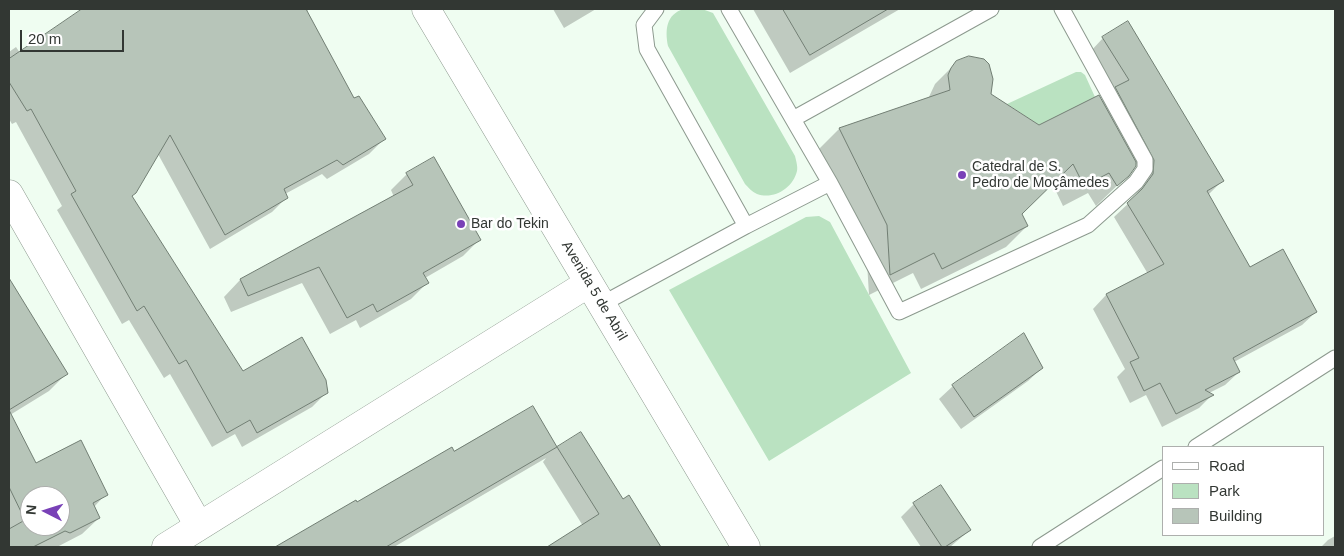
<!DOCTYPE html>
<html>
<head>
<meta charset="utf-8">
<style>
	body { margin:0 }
	#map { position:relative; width:1344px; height:556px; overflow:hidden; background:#effdf1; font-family:Helvetica,sans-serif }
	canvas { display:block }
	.frame { position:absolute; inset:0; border:10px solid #323733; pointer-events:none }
	.legend { position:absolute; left:1162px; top:446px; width:162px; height:90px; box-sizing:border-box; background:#fff; border:1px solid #adafad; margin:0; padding:6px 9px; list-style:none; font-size:15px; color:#323733 }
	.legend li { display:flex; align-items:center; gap:10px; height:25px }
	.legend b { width:25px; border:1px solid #adafad }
	.north { position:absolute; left:20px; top:486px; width:50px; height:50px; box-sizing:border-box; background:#fff; border:1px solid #adafad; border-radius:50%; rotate:275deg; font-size:14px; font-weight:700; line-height:20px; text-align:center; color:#323733 }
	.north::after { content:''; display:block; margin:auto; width:18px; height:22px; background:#7941b7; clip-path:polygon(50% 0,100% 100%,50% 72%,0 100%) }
	.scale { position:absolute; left:20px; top:30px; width:104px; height:22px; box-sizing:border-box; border:2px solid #323733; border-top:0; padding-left:6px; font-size:15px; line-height:18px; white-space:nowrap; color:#323733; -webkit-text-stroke:4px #fff; paint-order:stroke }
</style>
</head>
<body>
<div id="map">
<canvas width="1344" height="556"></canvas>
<div class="frame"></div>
<ul class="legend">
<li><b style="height:6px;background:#fff"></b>Road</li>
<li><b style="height:14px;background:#bae2c1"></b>Park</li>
<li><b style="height:14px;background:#b7c5b9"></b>Building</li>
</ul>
<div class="north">N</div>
<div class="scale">20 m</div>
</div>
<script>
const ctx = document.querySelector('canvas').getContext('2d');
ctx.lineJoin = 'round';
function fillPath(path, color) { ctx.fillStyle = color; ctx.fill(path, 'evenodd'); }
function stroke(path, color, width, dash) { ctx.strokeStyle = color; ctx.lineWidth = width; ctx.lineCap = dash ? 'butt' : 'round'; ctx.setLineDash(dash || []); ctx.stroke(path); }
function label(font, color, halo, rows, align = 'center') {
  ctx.font = font + ' Helvetica,sans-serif'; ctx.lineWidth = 5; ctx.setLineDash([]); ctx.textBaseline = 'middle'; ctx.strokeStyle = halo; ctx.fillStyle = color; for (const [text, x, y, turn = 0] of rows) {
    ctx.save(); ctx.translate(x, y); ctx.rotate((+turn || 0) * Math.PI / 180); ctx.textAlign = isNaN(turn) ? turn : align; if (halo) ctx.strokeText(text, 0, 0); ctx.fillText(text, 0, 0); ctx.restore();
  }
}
fillPath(new Path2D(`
	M684,9H702L713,13L795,156C796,160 798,167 797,171C793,188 774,200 757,194C752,192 748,187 745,184L668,46C665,30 666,14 684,9Z
	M1076,72H1081L1085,75L1095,97L1039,125L1007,104Z
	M819,216L830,222L911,373L769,461L669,290L806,217Z`), '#bae2c1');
fillPath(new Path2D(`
	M84,9H309L306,12L354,100L384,139L369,154L327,179L322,174L285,194L287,197L272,212L210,249L158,154L131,197L242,373L327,392L312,407L242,447L235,434L212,447L170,374L164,378L129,320L122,324L57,210L62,206L16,122L12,124L9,119V52L16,47L20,53Z
	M553,9H596L564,28Z
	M753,9H900L790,73Z
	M1103,38L1222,181L1208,195L1249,269L1316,312L1302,325L1234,362L1239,372L1225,385L1209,393L1212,395L1199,408L1162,427L1146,395L1130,403L1117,377L1125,369L1093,309L1106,295L1148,274L1114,217L1132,200L1140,189L1142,173L1134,160L1128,175L1096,206L1088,193L1063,206L1052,183L1021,214L1027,226L1006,247L921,289L913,273L869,295L866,246L818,150L839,129L928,99L935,84L957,62L988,65L992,79L989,95L1039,126L1101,102L1114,90L1090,52Z
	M407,174L480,239L463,256L425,278L427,283L411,299L360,328L356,320L330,334L302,283L231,312L224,297L240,280L394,197L391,190Z
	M9,280L66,374L49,391L10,415L36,465L106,494L94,507L99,518L82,534L57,547H9ZM30,496H60V526H30Z
	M1023,335L1042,368L1028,381L961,429L939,399L953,386Z
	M533,407L556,448L581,434L623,501L629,497L660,547H549L583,526L543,462L546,458L394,547H277L356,502L357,504L454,453Z
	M914,504L970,530L950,547H921L901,517Z
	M1335,536V547H1321L1328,540Z`), '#0003');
const building = new Path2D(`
	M82,9H306L354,98L359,96L386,139L343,165L337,160L284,189L288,198L225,235L170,135L136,193L132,196L243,371L302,337L326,380L328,393L257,433L250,420L227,433L186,360L179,364L144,306L137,311L71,194L76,191L31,109L27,111L9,82V59Z
	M783,9H888L810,55Z
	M1128,21L1224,181L1207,191L1250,267L1283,249L1317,312L1233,358L1240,372L1205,390L1214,395L1176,414L1160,383L1144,391L1130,362L1139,358L1106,294L1164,264L1127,203L1142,189L1153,174L1154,160L1115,87L1129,80L1102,37Z
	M969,56L984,59L989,64L993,79L991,94L1039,125L1099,95L1136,162V166L1129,176L1117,186L1109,173L1084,186L1073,164L1022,214L1028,226L942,269L934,253L890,275L887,225L839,128L950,90L948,75L951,68L956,61Z
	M434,157L481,240L423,273L429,283L377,312L373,304L347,318L319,267L248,296L240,279L413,185L406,173Z
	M9,278L68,374L9,410L36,463L81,440L108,495L93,503L100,518L70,533L65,531L33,547H9V529L25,520L9,487ZM30,496H60V526H30Z
	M1024,333L1043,368L974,417L952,385Z
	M533,406L557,447L386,547H275L356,500L357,502L452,447L454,451Z
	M581,432L623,499L629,495L661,547H547L599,514L557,447Z
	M941,485L971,530L945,547H942L913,503Z`);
fillPath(building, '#b7c5b9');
stroke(building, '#717e73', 1);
const service = new Path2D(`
	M656,9L644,25L647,49L746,226
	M729,9L830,183L899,312L1088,225L1136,182L1145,169V160L1062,9
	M793,119L991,9
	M602,304L746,226L830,183
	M1196,447L1335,358
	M1040,547L1163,468`);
const minor = new Path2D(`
	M426,9L746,547
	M9,194L199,526
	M166,547L589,283`);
stroke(service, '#8c998e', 17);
stroke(minor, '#8c998e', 29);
stroke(service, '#fff', 15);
stroke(minor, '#fff', 28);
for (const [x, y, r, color] of [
	[962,175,5,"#7941b7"],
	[461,224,5,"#7941b7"]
]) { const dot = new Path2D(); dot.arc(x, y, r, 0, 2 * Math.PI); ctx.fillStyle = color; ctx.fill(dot); stroke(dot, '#fff', 2); }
label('14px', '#323733', '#fff', [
	["Catedral de S.",972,167],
	["Pedro de Moçâmedes",972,183],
	["Bar do Tekin",471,224]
], 'left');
label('14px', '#323733', '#fff', [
	["Avenida 5 de Abril",594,291,59]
]);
</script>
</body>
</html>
